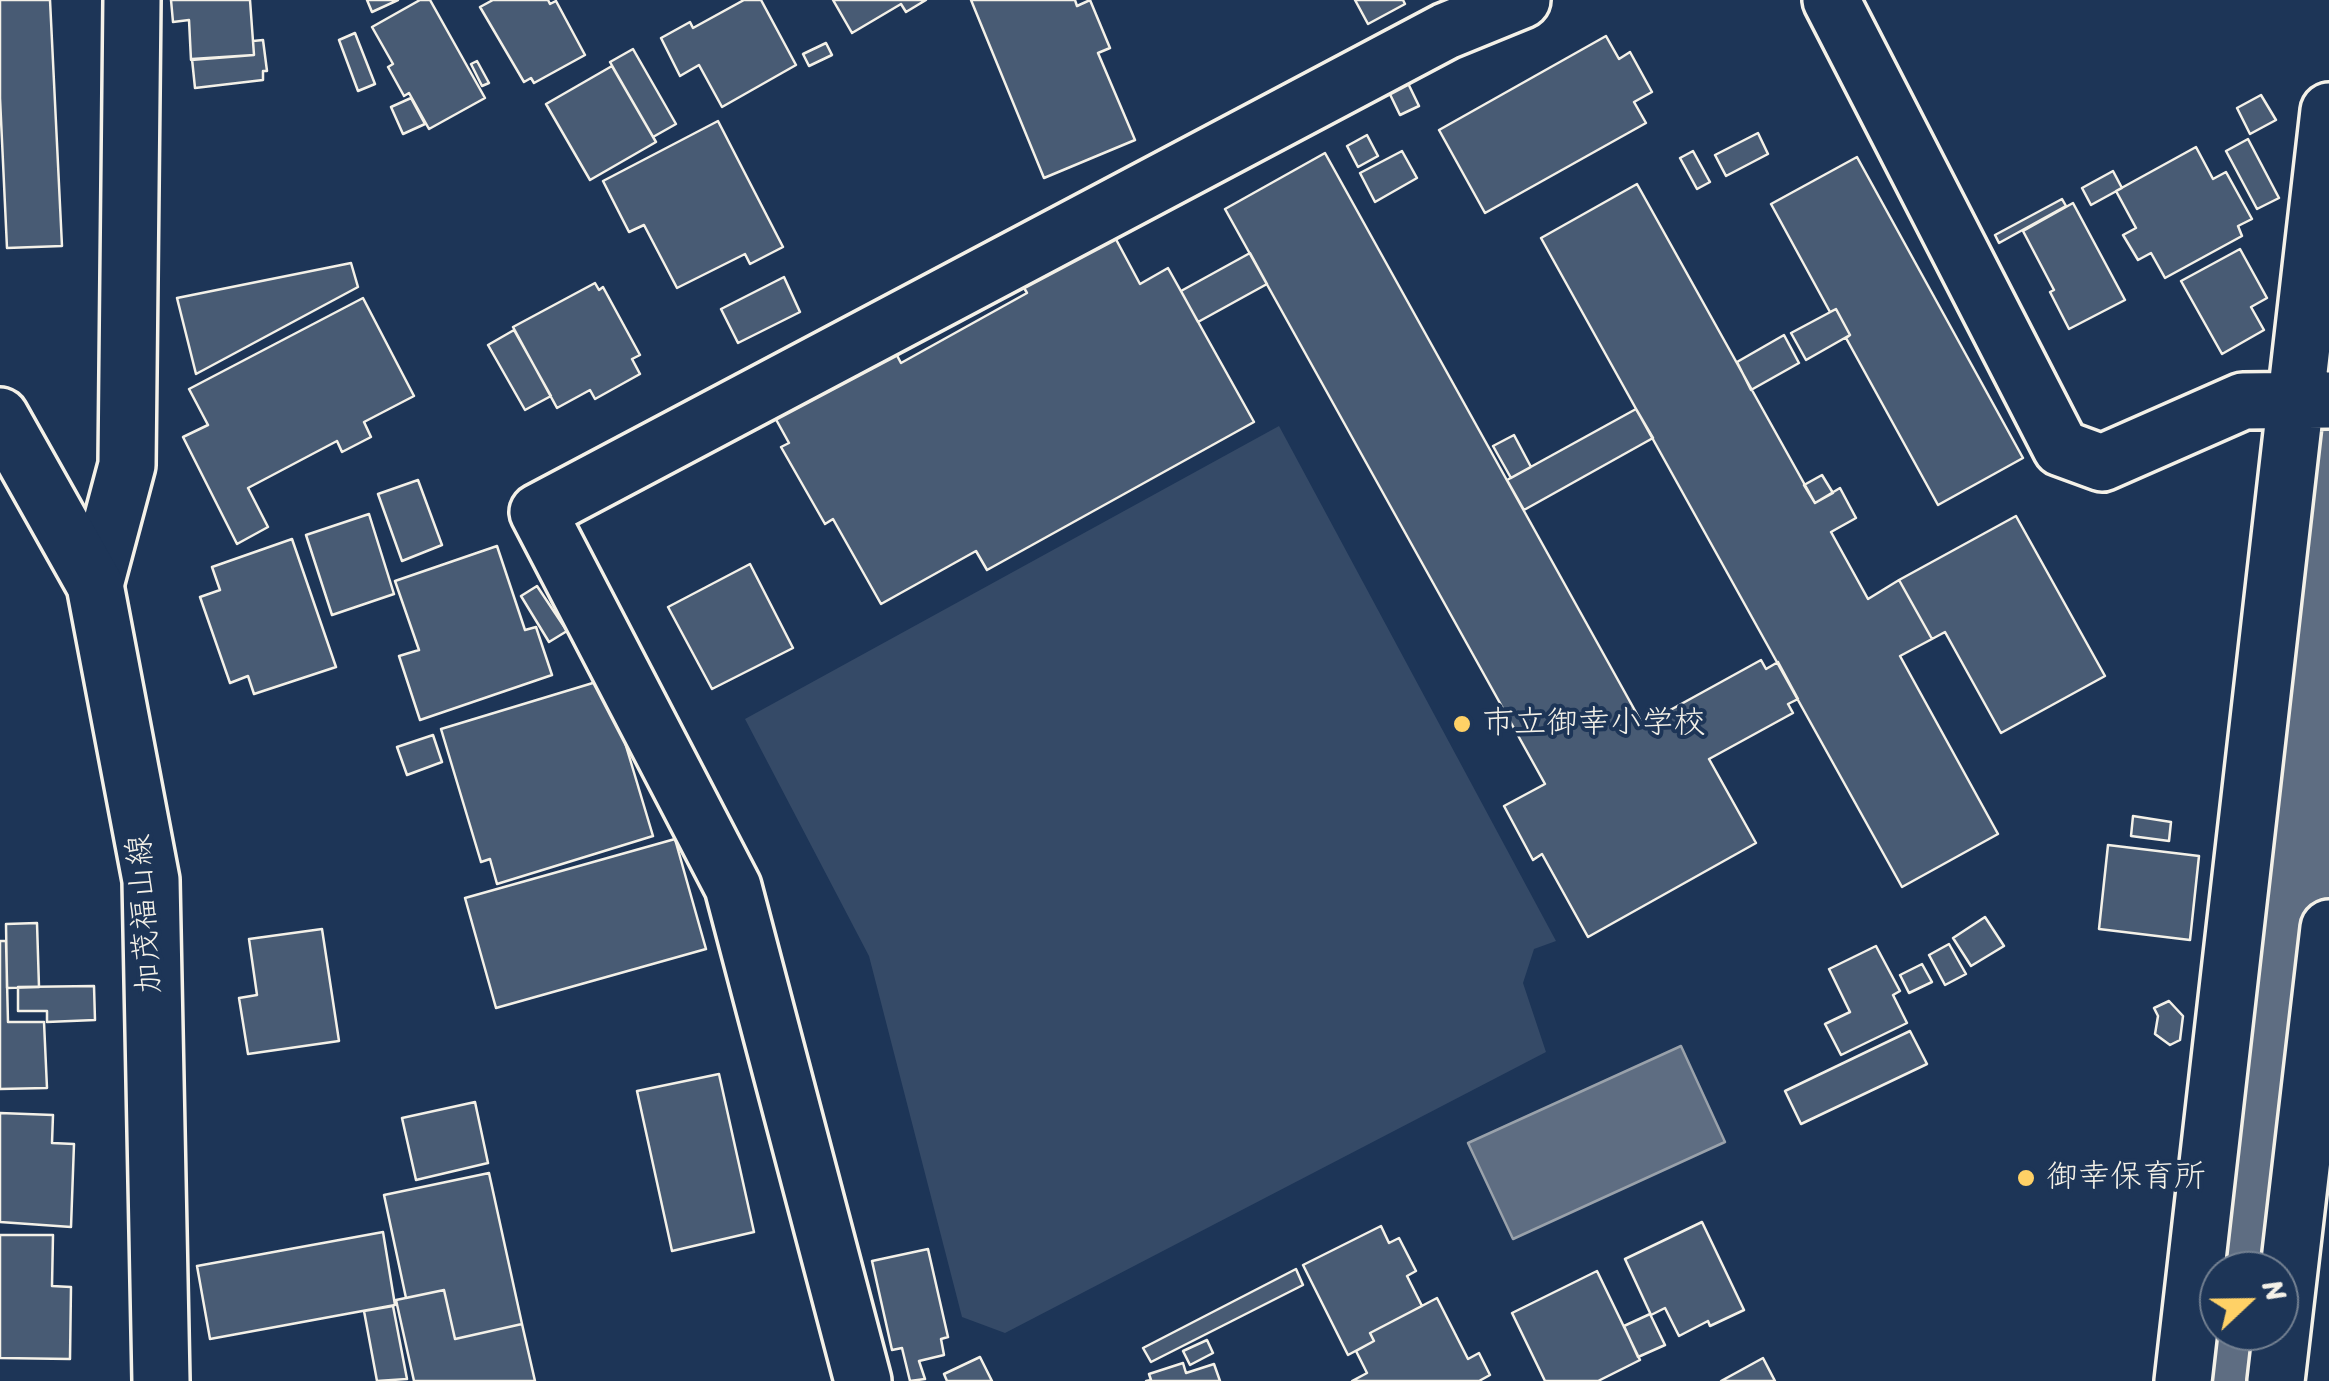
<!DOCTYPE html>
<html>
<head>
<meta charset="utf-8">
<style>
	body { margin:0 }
	#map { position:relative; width:2329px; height:1381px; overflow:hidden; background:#1d3557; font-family:Sriracha,sans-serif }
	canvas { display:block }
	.north { position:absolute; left:2199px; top:1251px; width:100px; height:100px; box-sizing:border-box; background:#1d3557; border:2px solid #738091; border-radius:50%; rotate:68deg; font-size:28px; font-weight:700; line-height:40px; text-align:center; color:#f4f1e8 }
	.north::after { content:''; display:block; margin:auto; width:35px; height:45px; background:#ffd166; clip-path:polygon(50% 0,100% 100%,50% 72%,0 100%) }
</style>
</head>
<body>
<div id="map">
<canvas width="2329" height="1381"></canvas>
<div class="north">N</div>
</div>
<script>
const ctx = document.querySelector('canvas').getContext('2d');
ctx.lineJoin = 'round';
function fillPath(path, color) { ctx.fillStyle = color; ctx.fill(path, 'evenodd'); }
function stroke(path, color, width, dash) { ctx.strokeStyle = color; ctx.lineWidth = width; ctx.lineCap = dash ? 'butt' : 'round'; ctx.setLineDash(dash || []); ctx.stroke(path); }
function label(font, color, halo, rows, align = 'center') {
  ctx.font = font + ' Sriracha,"Klee One",sans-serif'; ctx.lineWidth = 8; ctx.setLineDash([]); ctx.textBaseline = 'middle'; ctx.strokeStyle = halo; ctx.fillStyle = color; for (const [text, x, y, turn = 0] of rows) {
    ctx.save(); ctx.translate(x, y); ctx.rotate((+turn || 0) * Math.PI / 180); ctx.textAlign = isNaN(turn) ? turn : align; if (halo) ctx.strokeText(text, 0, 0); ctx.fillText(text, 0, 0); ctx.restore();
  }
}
fillPath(new Path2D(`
	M1279,426L1556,941L1534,949L1523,983L1546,1052L1005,1333L962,1317L869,956L745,719Z`), '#354a67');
const water = new Path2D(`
	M1681,1046L1725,1142L1513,1239L1468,1143Z`);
fillPath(water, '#5e6d82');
stroke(water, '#9aa2ab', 2.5);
stroke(new Path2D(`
	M2233,1271L2329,452
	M2221,1381L2227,1331`), '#5e6d82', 112);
const building = new Path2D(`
	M0,0H50L62,246L7,248L0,98Z
	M171,0H250L254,55L191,60L189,20L173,22Z
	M367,0H398L372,12Z
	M420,0H430L485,98L429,129L409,93L404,96L388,67L393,64L372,27Z
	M493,0H548L550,4L556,1L585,55L534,83L531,78L524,82L480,7Z
	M744,0H761L796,65L722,107L699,65L680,76L661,38L690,22L693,28Z
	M833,0H926L906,12L901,4L852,33Z
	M971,0H1075L1077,6L1090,0L1110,48L1098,53L1135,140L1044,178Z
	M1355,0H1403L1405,4L1368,24Z
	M355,33L375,84L358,91L339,40Z
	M1606,36L1619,59L1630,52L1652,92L1634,102L1646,123L1485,213L1439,130Z
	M263,40L267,71H263V80L195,88L192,59L254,55L253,41Z
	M826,43L832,55L809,66L803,54Z
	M633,49L676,124L653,137L610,62Z
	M477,61L489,83L482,86L471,64Z
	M612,66L656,142L590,180L546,104Z
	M1404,75L1419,106L1400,115L1385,84Z
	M2261,95L2276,120L2250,134L2237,108Z
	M411,98L425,124L403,134L391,107Z
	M718,121L783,247L750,264L745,254L677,288L644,225L629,232L603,181Z
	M1758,133L1768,154L1726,176L1715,155Z
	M1367,135L1378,156L1358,167L1347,146Z
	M2248,139L2279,198L2257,209L2226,151Z
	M2196,147L2213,179L2226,172L2252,219L2238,226L2242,236L2165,278L2151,253L2138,260L2123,235L2136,228L2116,191Z
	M1402,151L1417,178L1375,202L1360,173Z
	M1693,151L1710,182L1697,189L1680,158Z
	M1325,153L1643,725L1761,660L1766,669L1778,662L1798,699L1788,704L1793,713L1709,759L1756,843L1588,937L1542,854L1533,860L1504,806L1545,784L1225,209Z
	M1857,157L2023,458L1938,505L1846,338L1850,335L1836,309L1830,312L1771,204Z
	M2113,171L2122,188L2091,205L2082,188Z
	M1637,184L1815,503L1840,488L1856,518L1831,532L1868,599L1899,580L1932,639L1900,656L1998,834L1902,887L1541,238Z
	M2062,199L2066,206L1999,243L1995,235Z
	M2073,203L2125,300L2069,329L2050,292L2054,290L2023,231Z
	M1111,230L1140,284L1168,268L1254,422L987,570L976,551L881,604L833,519L825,524L781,447L789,443L773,414L893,348L901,363L1027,293L1020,281Z
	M2240,249L2267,298L2251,307L2264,330L2222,354L2181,281Z
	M1250,253L1267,284L1198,322L1181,291Z
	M351,263L358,287L196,374L177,298Z
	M784,277L800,312L738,343L721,309Z
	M595,283L599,290L603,287L640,355L632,359L640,374L595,399L590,390L557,408L513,327Z
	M363,298L414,396L364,422L371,437L342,452L337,441L248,488L268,527L237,544L183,437L208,425L189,389Z
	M1836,309L1850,335L1806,360L1791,333Z
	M514,330L551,396L525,410L488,345Z
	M1784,335L1799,363L1751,390L1737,362Z
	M1636,409L1653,438L1524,510L1507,480Z
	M1514,435L1531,467L1511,478L1493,446Z
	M1822,475L1833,493L1815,503L1804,485Z
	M418,480L442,545L402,561L378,494Z
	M369,514L394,594L332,615L306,535Z
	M2016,516L2105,676L2001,733L1945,632L1932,639L1899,580Z
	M292,539L336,667L254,694L248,676L230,683L200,597L220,590L212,567Z
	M497,546L525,630L536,627L552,675L420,720L399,656L419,650L395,581Z
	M750,564L793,648L712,689L668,607Z
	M537,586L567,631L549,642L521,596Z
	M606,679L653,836L497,884L490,859L481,862L441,729Z
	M433,735L442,762L407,775L397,747Z
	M2133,816L2171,822L2169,841L2131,836Z
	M675,839L706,949L496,1008L465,898Z
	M2108,845L2199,856L2190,940L2099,929Z
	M1985,917L2004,946L1971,966L1953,938Z
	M37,923L39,987L7,988L6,924Z
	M322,929L339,1041L248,1054L239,998L257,995L249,939Z
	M0,941H6L8,1022H44L47,1088L0,1089Z
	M1949,944L1966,974L1945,985L1929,955Z
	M1876,946L1900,991L1893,995L1907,1023L1841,1055L1825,1024L1850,1012L1829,969Z
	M1922,964L1932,982L1909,993L1900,975Z
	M94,986L95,1020L47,1022V1011H18V987Z
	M2169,1001L2183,1016L2180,1040L2170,1045L2155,1034L2158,1016L2154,1008Z
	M1910,1031L1927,1064L1801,1124L1785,1091Z
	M719,1074L754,1232L672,1251L637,1091Z
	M475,1102L488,1163L416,1180L402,1118Z
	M0,1113L53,1115L52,1143L74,1144L71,1227L0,1222Z
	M489,1173L522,1324L455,1339L444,1290L406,1298L384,1195Z
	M1702,1222L1744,1310L1710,1326L1708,1321L1679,1336L1665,1308L1651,1315L1625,1259Z
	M1381,1226L1389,1243L1399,1238L1416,1271L1407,1276L1422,1306L1370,1333L1374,1341L1348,1355L1303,1265Z
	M383,1232L395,1305L210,1339L197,1266Z
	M0,1235H53L52,1286L71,1287L70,1359L0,1358Z
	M928,1249L948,1337L941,1339L944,1355L919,1361L925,1379L910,1381L902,1348L892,1350L872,1261Z
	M1296,1269L1303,1285L1151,1362L1143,1348Z
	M1597,1271L1640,1360L1598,1381H1545L1512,1313Z
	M444,1290L455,1339L522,1324L535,1381H414L396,1300Z
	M1437,1298L1468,1359L1479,1353L1490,1375L1479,1381H1352L1367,1373L1356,1351L1374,1341L1370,1333Z
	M393,1306L407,1379L377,1381L364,1311Z
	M1650,1314L1665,1345L1638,1357L1624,1326Z
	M1207,1340L1213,1353L1190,1365L1183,1351Z
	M980,1357L992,1381H947L944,1374Z
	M1763,1358L1775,1381H1721Z
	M1183,1363L1186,1373L1214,1364L1220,1381H1146L1151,1380L1149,1374Z`);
fillPath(building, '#485b74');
stroke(building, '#f4f1e8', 2.5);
const minor = new Path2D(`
	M1831,0L2061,448L2102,463L2243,401L2329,400
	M863,1381L733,887L538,512L1446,31L1522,0
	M2183,1381L2329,111
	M2276,1381L2329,928`);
const tertiary = new Path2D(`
	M95,585L127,465L132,0`);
const secondary = new Path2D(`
	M0,416L95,585L151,880L161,1381`);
stroke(minor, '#f4f1e8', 62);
stroke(tertiary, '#f4f1e8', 62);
stroke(secondary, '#f4f1e8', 62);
stroke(minor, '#1d3557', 55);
stroke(tertiary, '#1d3557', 55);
stroke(secondary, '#1d3557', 55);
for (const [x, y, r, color] of [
	[1462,724,10,"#ffd166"],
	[2026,1178,10,"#ffd166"]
]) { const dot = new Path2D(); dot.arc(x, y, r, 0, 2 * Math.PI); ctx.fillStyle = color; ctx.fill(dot); stroke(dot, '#1d3557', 4); }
label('32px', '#f4f1e8', '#1d3557', [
	["市立御幸小学校",1482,724],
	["御幸保育所",2046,1178]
], 'left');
label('32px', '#f4f1e8', '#1d3557', [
	["加茂福山線",146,914,-94]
]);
</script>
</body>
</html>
